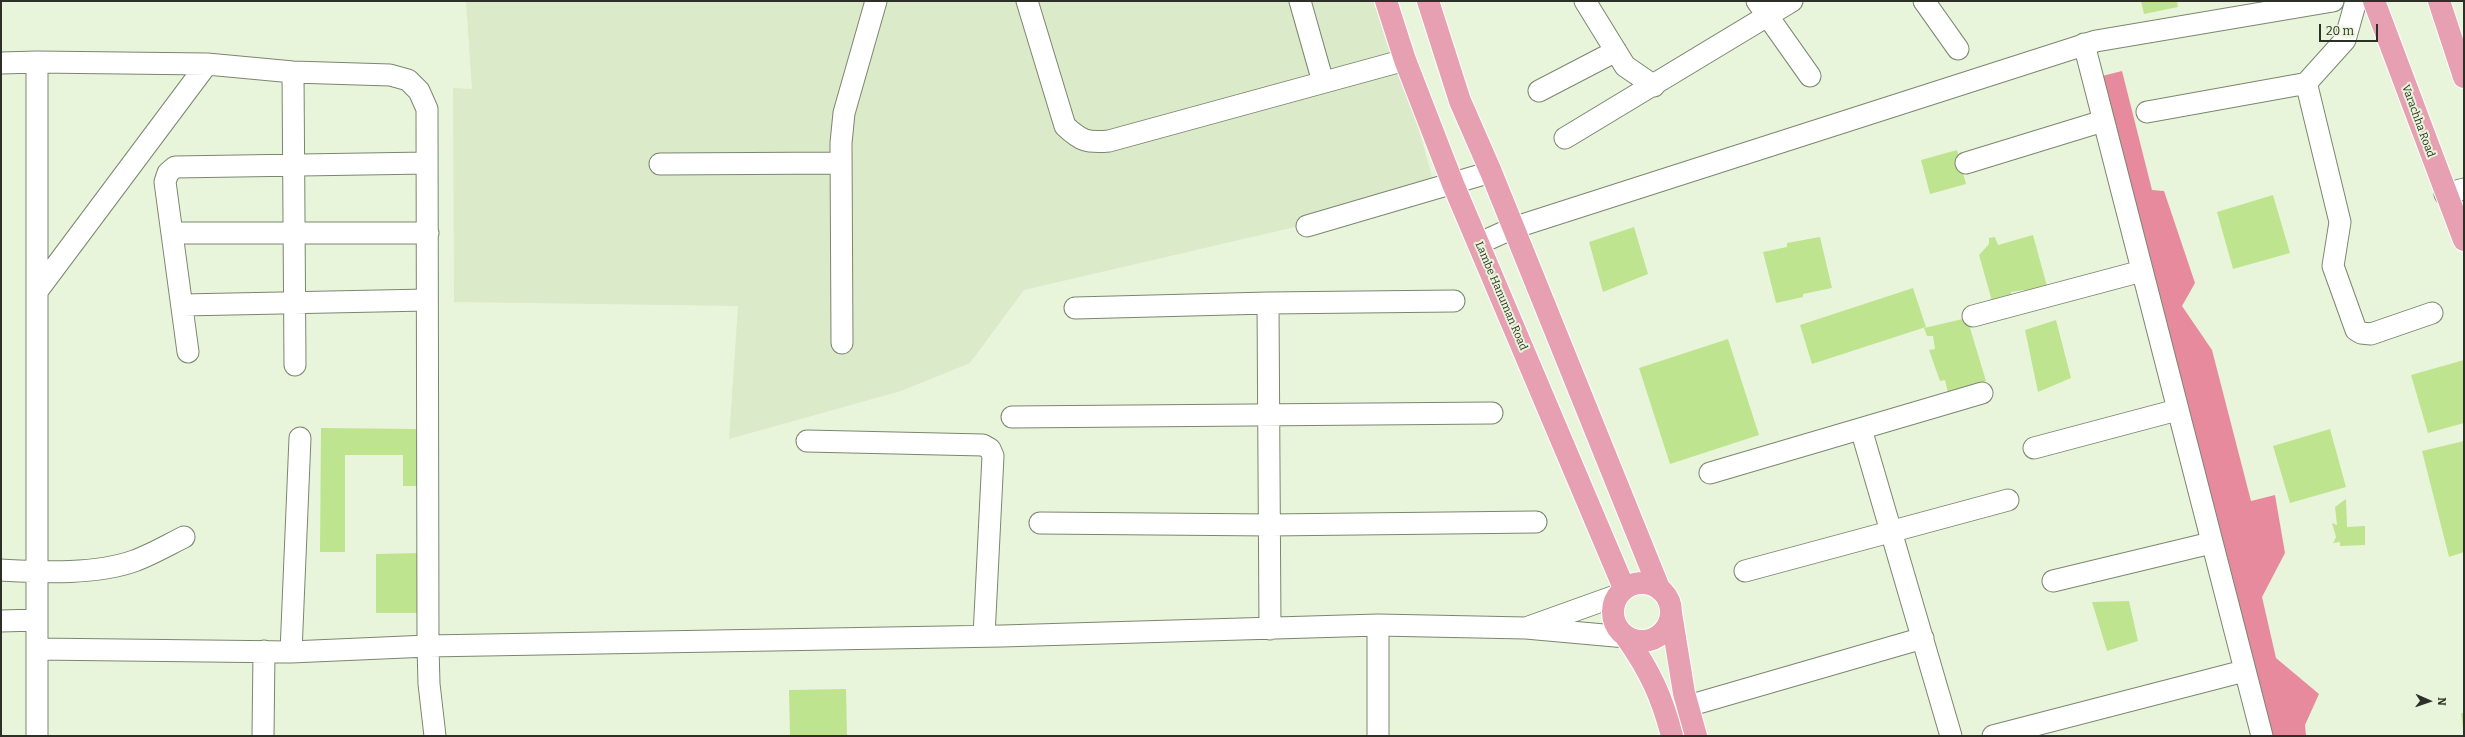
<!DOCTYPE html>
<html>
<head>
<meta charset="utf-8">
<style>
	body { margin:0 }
	#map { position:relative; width:2465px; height:737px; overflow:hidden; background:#e9f5db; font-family:Bitter,serif }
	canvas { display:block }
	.frame { position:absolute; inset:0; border:2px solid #2c3026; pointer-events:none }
	.north { position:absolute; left:2409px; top:681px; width:40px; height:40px; -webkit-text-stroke:3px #e9f5db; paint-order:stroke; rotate:92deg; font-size:11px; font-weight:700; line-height:16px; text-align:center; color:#2c3026 }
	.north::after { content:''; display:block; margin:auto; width:14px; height:18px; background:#2c3026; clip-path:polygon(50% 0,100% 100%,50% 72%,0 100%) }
	.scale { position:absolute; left:2319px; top:24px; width:59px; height:18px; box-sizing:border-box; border:2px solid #2c3026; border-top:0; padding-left:5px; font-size:12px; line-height:14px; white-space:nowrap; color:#2c3026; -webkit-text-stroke:3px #e9f5db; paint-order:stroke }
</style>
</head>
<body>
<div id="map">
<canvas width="2465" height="737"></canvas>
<div class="frame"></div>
<div class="north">N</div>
<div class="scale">20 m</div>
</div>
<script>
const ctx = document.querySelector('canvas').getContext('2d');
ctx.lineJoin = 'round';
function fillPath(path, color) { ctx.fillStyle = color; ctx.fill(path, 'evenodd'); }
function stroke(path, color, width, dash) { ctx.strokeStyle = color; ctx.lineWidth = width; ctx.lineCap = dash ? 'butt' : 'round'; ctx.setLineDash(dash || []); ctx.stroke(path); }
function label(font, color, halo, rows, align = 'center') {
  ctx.font = font + ' Bitter,serif'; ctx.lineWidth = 4; ctx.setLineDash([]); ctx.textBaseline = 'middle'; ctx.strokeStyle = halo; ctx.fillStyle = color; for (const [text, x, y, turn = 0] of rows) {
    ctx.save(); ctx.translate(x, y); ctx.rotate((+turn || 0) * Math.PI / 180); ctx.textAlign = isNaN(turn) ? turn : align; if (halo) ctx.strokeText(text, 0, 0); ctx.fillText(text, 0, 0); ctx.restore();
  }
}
fillPath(new Path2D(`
	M466,1H1383L1437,194L1024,290L970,363L901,391L729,439L738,306L454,302L453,88L472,89Z`), '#dbeac9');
fillPath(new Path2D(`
	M2122,71L2152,190L2164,191L2195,283L2182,306L2212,350L2251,501L2275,495L2285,553L2262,597L2276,658L2319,694L2305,725L2306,736H2273L2220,538L2102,76Z`), '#e88a9d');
fillPath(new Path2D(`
	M2141,1H2177L2178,7L2144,14Z
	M1957,150L1966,184L1930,194L1921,160Z
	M2273,195L2290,253L2233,269L2217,212Z
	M1634,227L1648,274L1603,292L1589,242Z
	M2033,235L2047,286L2026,294L2024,290L2011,292V297L1992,301L1979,255L1989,244V238L1995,237L1998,245Z
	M1820,237L1832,288L1803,294V297L1776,303L1763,252L1787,247V243Z
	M1913,288L1926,327L1812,364L1800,325Z
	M1967,318L1986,381L1948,393L1945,380L1940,381L1929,350L1935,349L1933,336H1927L1924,328Z
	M2056,320L2071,378L2038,392L2025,330Z
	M1728,339L1759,435L1670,464L1639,368Z
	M2464,360V423L2428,433L2411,375Z
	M321,428L420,429L419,486H403V455H345V552H320Z
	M2330,429L2346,487L2290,503L2273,446Z
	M2464,441V552L2449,557L2422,451Z
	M2346,499L2347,527L2365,526V545L2340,546V542L2333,543L2336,537L2332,523L2337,525L2335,507Z
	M419,553L420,613H376V554Z
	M2129,601L2138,641L2107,651L2092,602Z
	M846,689L847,736H790L789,690Z
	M2461,713H2464V730H2463Z`), '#bfe490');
const minor = new Path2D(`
	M1027,1L1065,126C1081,141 1087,143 1109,141L1405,60
	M1300,1L1323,82
	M1585,1L1625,66L1654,86
	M1757,1L1810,76
	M1924,1L1958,49
	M2356,1L2345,40L2309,80L2307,86L2340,222L2333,266L2356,330L2361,333L2371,334L2432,313
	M2084,44L2262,736
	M37,62V736
	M1,63L37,62L207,64L293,72L390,75L408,80L419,91L427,109L428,646L429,684L435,736
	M293,72L295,365
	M1539,91L1616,51
	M2147,112L2308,83
	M1565,138L1792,1
	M1966,163L2103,121
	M660,164L840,163
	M2445,194L2464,189
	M1307,226L1491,172
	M173,233H428
	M1478,244L1513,228L2096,41L2333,1
	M38,290L207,64
	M1268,303L1270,629
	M183,305L427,300
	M1075,308L1268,303L1454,301
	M1973,316L2142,271
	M842,343L841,143L844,113L876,1
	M188,352L165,182L168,173L175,167L427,163
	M1012,417L1492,413
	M1861,429L1951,736
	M807,441L983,445L990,449L993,456L984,636
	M2034,448L2177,410
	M1710,473L1982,393
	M1040,523L1270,525L1536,522
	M1,570C42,572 95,575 134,561C151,555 168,545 184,537
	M1745,571L2008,500
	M2053,581L2211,543
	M1618,595L1526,628L1626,637
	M1,621L37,620
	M37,649L291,652L428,646L1002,636L1378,625L1526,628
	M291,652L300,438
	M1688,706L1923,638
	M263,736L264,651
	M1378,736V625
	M1993,736L2244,671`);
const major = new Path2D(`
	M1386,1L1405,60L1453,184L1624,588
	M1428,1L1460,101L1491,172L1659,588
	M2374,1L2464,240
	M2439,1L2464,77
	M1613 612a29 29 0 1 1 58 0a29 29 0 1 1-58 0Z
	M1671,613L1684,693L1696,736
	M1626,637C1650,671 1662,697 1672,736`);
stroke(minor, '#7b866f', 23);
stroke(major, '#fff', 24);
stroke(minor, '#fff', 21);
stroke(major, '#e6a0b1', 22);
label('11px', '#2c3026', '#e9f5db', [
	["Varachha Road",2418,121,70],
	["Lambe Hanuman Road",1501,296,67]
]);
</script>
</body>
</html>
